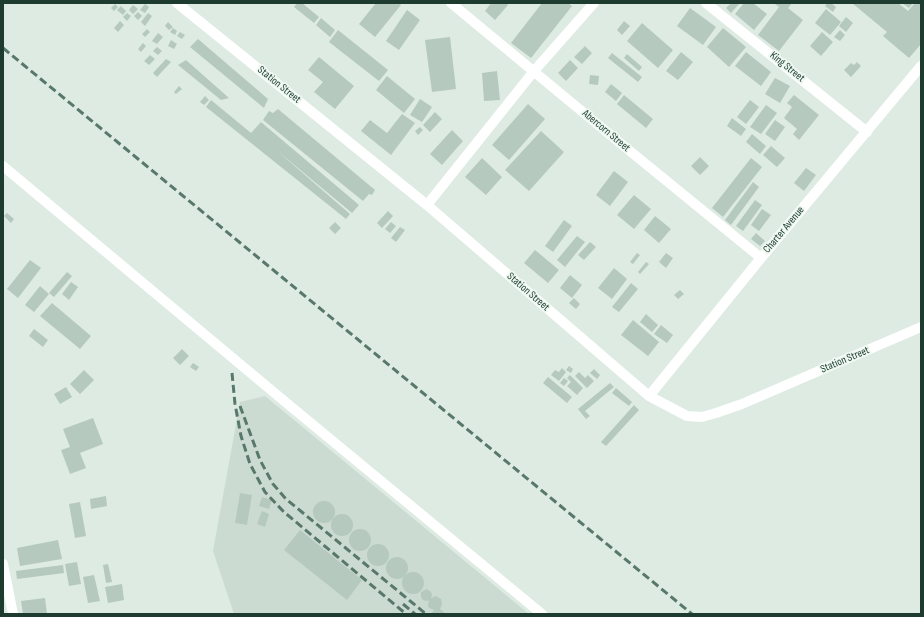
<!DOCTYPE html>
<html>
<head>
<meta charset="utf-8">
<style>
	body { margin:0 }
	#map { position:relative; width:924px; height:617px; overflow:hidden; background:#ddebe3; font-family:"Sofia Sans Condensed",sans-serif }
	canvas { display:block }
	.frame { position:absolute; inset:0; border:4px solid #1d3c2f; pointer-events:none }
</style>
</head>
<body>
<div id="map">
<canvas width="924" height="617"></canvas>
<div class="frame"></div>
</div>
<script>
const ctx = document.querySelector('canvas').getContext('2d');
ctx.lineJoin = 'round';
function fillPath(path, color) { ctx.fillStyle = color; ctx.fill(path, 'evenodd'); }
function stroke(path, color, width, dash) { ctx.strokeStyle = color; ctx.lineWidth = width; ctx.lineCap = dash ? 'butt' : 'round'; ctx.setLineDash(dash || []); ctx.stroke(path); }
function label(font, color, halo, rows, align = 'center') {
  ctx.font = font + ' "Sofia Sans Condensed",sans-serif'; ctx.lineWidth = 3.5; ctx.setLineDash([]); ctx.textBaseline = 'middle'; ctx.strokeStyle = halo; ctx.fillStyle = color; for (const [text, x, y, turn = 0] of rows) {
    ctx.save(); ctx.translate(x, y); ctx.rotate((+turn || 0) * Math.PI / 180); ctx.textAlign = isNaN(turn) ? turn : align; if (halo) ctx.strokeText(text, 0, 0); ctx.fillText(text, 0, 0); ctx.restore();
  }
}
fillPath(new Path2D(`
	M265,396L529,614H234L213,551L240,402Z`), '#ccdbd2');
fillPath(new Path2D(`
	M297,3H302L319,17L314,23L294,7Z
	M376,3H398L401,5L375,37L359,24Z
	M491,3H507L508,5L495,20L485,11Z
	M542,3H568L572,6L531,58L511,43Z
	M731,3H740L731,13L726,8Z
	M744,3H753L767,14L754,30L735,14Z
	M775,3H792L788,8L803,20L779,51L758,35L779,7L775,4Z
	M827,3H831L836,7L833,12L825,6Z
	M852,3H898L908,11L915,3H921V44L909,58L883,36L887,32Z
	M902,3H913L909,8Z
	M115,4L118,7L114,11L111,8Z
	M145,4L149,7L145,13L140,10Z
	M133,5L138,9L133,14L129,10Z
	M121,6L126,11L123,15L117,10Z
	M690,8L716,27L703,45L677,26Z
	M826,9L841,22L830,35L815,23Z
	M407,10L420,20L399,50L386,41Z
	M138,12L142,16L138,20L134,16Z
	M127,13L131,16L127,21L123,17Z
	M148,13L152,16L145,26L141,22Z
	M846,17L853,23L846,32L839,26Z
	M321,18L335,30L330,37L316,25Z
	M120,21L124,25L118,32L114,28Z
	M624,21L630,26L622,35L617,30Z
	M168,22L173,27L169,30L165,26Z
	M642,23L673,50L658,68L627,41Z
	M173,28L177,31L175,35L170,32Z
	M723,28L746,47L729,67L707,47Z
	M147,29L150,32L145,37L142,34Z
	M338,30L388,70L379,81L329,42Z
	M840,30L845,35L840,41L834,37Z
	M180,32L185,35L182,39L177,36Z
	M822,32L833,42L821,56L810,46Z
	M158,33L163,37L157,44L152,41Z
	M450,37L456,89L432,92L425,40Z
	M198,39L268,99L264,108L190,47Z
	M171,40L177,44L174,49L168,46Z
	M143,43L146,46L141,52L138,49Z
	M585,46L592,53L582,64L574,57Z
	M157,47L162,51L158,55L153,51Z
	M681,52L693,62L678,80L666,71Z
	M746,52L771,72L761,86L735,66Z
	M612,53L642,77L638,82L608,58Z
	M627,54L642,67L639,71L624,58Z
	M150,55L155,59L149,65L144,61Z
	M319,57L354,86L335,109L314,92L323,82L308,70Z
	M166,59L171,62L157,77L153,73Z
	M186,60L229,98L221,100L178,65Z
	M570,60L578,68L566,81L558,73Z
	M857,62L861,66L851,77L844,70L851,63L854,65Z
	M497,71L500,100L484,101L482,73Z
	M590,75L599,76L598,85L589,84Z
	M387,76L415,99L404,113L376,90Z
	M775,78L790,86L780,103L765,94Z
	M611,84L622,93L616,101L605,92Z
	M179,86L182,89L176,94L174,92Z
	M624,95L653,119L646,128L617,104Z
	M794,95L819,115L799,140L793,134L797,129L784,118L792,107L787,103Z
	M205,96L209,100L204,105L200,102Z
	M420,99L432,107L422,122L410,115Z
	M211,100L251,133L261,122L359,205L352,213L275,149L350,214L346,219L206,107Z
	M750,100L759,107L746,124L737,117Z
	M528,104L545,119L509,160L492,145Z
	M766,105L777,113L761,134L750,127Z
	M278,109L375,190L372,195L369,194L363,201L263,120L269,111L273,113Z
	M435,112L442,119L430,132L423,125Z
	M402,114L415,123L391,155L361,131L370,120L387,133Z
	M732,118L746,129L741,136L727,126Z
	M775,120L785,127L775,141L765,134Z
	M420,127L423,130L418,135L415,131Z
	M452,130L463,141L442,165L430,154Z
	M541,131L564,152L529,191L505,170Z
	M752,134L766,146L760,154L746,142Z
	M771,146L785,158L777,167L763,155Z
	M700,157L709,166L700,175L691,166Z
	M482,158L502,177L486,195L465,177Z
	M751,158L762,167L723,217L712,208Z
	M806,168L816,175L804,191L794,183Z
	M614,171L628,182L610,206L596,195Z
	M753,182L759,187L731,225L725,220Z
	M634,195L651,209L634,229L617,215Z
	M755,200L762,205L743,231L736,226Z
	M762,209L771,215L759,231L751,225Z
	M388,211L393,216L382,228L377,223Z
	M7,213L14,219L11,223L4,216Z
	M655,216L671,229L659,243L644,230Z
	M564,220L572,226L553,252L545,246Z
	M335,222L341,228L335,234L329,228Z
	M391,222L396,226L390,233L385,229Z
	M400,227L405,230L396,242L391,238Z
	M756,233L765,241L760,246L751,239Z
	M577,236L585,242L565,267L557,260Z
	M590,242L596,247L584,260L578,255Z
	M535,250L559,270L548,283L524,263Z
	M637,253L640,255L633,264L630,262Z
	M666,253L673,258L666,268L659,262Z
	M30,260L41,268L18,298L7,289Z
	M646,262L649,264L640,274L638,272Z
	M614,268L627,279L612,299L598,288Z
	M67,272L72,276L54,297L49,293Z
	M570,275L582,285L572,298L560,288Z
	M71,282L78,287L69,300L62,294Z
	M631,283L638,289L619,312L612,307Z
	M40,286L49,294L34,312L25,305Z
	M680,290L684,294L678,299L674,295Z
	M574,298L580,304L576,309L569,303Z
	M52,303L91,336L80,349L40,316Z
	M646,314L658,325L652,332L640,322Z
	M633,320L659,342L648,356L621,335Z
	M661,325L673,335L667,343L654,334Z
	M34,329L48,340L43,347L29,336Z
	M182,349L189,356L180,365L173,358Z
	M193,363L199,367L196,371L190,367Z
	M569,366L573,369L571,373L566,370Z
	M562,368L566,372L559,381L551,375L555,370L559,372Z
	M594,369L600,375L597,379L590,373Z
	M84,370L94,380L80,394L70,384Z
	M579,372L585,378L588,375L594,381L587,388L575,376Z
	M570,375L583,388L577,395L567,386L571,382L567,378Z
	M548,377L572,397L567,403L543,383Z
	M564,378L568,381L564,386L560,383Z
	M610,383L614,387L585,411L590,416L586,419L578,409Z
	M66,387L72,397L60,404L54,394Z
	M616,388L632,402L629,406L612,393Z
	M634,405L639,410L606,446L601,442Z
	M93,418L103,444L80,453L86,468L70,474L61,450L70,447L63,429Z
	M240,493L252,495L247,525L235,523Z
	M106,496L107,506L91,509L90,499Z
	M262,497L272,500L269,509L259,506Z
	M313 512a11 11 0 1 1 22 0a11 11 0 1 1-22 0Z
	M80,502L86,536L75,538L69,504Z
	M262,511L269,514L265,527L257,524Z
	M331 525a11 11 0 1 1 22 0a11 11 0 1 1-22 0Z
	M349 540a11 11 0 1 1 22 0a11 11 0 1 1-22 0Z
	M300,530L362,580L347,600L284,550Z
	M58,540L62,559L20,566L17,548Z
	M367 555a11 11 0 1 1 22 0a11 11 0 1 1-22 0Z
	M386 568a11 11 0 1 1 22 0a11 11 0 1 1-22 0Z
	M77,562L81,584L69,586L65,564Z
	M108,564L112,582L106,583L103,565Z
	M63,565L64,573L17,579L16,571Z
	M402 583a11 11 0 1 1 22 0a11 11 0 1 1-22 0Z
	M94,575L100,601L88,603L83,577Z
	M122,584L124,600L108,603L105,587Z
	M427,589L431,592L432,594L431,598L436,596L441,599L442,604L440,609L446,614H431L434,610L429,608L428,605L429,600L427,601L423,600L421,597V592Z
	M45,598L47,614H23L21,601Z`), '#b6c9be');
stroke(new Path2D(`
	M177,3L427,205L649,396L687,416L702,417L716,413L742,404L921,327
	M451,3L625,147L761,258
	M706,3L867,132
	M3,166L289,405L542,614
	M427,205L534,71L594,3
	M649,396L761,258L921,66
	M3,564L13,614`), '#fff', 10);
stroke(new Path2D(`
	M3,48L692,614
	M232,373L235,404L241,436L250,464L265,492L284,512L406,614
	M240,406L260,460L273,484L286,499L426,614
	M403,604L415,614`), '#57786a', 3, [8, 4]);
label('11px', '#1d3c2f', '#eef8f1', [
	["King Street",787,67,39],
	["Station Street",279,85,39],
	["Abercorn Street",606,131,40],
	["Charter Avenue",784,230,-50],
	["Station Street",528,292,41],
	["Station Street",845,360,-23]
]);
</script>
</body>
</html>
